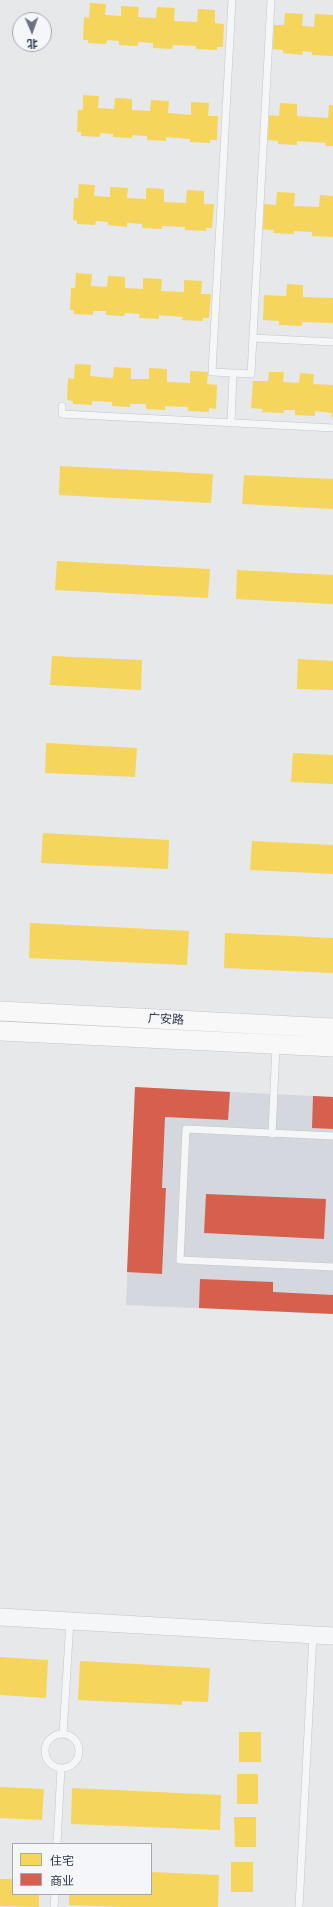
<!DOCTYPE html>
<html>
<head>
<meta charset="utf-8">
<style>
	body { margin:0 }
	#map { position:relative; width:333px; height:1907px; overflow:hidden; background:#e6e8ea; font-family:Roboto,"Noto Sans SC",sans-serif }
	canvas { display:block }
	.legend { position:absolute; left:12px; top:1843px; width:140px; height:52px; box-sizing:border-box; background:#f4f6f9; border:1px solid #a4a8b1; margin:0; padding:5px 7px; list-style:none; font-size:12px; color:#2b3445 }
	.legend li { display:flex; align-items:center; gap:8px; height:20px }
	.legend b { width:20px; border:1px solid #a4a8b1 }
	.north { position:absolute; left:12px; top:12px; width:40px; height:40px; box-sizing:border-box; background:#f4f6f9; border:1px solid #a4a8b1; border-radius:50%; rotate:178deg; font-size:11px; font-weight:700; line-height:16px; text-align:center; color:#2b3445 }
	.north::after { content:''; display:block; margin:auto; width:14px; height:18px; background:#6c737f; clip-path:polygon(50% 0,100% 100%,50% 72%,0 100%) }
</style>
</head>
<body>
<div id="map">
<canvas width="333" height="1907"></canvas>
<ul class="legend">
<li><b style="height:11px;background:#f6d55c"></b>住宅</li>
<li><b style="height:11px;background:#d6604d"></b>商业</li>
</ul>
<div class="north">北</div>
</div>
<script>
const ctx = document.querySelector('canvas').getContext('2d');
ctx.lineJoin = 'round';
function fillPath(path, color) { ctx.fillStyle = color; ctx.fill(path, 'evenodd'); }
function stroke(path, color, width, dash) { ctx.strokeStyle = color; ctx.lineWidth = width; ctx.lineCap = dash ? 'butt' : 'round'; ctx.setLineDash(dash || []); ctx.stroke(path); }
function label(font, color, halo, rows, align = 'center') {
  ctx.font = font + ' Roboto,"Noto Sans SC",sans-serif'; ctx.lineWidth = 4; ctx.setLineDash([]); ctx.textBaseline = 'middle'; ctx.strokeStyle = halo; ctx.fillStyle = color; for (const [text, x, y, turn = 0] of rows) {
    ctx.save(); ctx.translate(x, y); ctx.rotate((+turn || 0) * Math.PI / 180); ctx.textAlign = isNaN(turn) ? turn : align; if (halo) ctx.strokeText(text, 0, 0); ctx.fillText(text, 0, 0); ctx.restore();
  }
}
fillPath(new Path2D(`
	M135,1087L333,1097V1314L126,1305Z`), '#d4d7dd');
fillPath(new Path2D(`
	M90,3L106,4L105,15L121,16V6L139,7L138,17L156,18L157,7L175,8L174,21L197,22L198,9L215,10V23L224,24L223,47H217V50L196,49V46L173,45L172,49L153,48V43L138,42V46L119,45V41L107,40L106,44L88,43V40H83L84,17L89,18Z
	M285,13L303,14L302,26L314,27L315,14L333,15V56L312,55V52L303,51L302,55L283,53V50L273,49L274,25H284Z
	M83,95L99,96L98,108L114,109L115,98L132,99V110L150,111L151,100L169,101L168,113L191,115V102L209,103L208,116H218L217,140H210V143L190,142V139L166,137V141L147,140V136L132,135V138L113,137V134L100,133V137L81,136V132H77L78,110H83Z
	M280,103L297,104V116L328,118L329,105H333V146H325L326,143L297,141V145L278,144V141L268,140L269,115L279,116Z
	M79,184L95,185L94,196L110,197V187L128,188L127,198L146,199V188L164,189V202L186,203L187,190L204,191V204H214L212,228H206V231L185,230V227L162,226V229L142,228V224L127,223V227L108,225V222L96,221L95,225L77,224V221L73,220L74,198H78Z
	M277,192L295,193L294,206L319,207L320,195L333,196V237L312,236V232L294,231V234L273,233L274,230L263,229L264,204L276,205Z
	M76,273L92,274L91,286L107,287L108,276L125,277V288L143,289V278L162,279L161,291L184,292V280L202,281L201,294H211L209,318H203V321L182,320L183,317L159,315V319L139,318L140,314L125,313L124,316L106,315V311H93V315L74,314V310H70L71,288H75Z
	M287,284L303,285V297L333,298V323L302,322V326L279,325V321L263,320L264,295L286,296Z
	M75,364L91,365L90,376L113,378L114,367L131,368V379H149V368L167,369V382L190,383V371L208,372L207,384L217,385L216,409L209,408V412L188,411V407L165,406V410L146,409V404H130V407L112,406V402L92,401V405L73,404V401L67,400L68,378L74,379Z
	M269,372H284L283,382L299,383L300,373L314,374L313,384L333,385V417H331L332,413L315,411V416L295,415V410H284V413L262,412L263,409L251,408L253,381H268Z
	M60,466L213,474L211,503L59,495Z
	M244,475L333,479V509L242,504Z
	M57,561L210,569L208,598L55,590Z
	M237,570L333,575V604L236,599Z
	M52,656L142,660L141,690L50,685Z
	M298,659L333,661V690L297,689Z
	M46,743L137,748L135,777L45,773Z
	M293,753L333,755V784L291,782Z
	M43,833L169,840L168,869L41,863Z
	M252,841L333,845V874L250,870Z
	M30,923L189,931L187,965L29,958Z
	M225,933L333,938V973L224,968Z
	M0,1657L48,1660L46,1698L0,1695Z
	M80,1661L210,1668L208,1702L182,1701V1705L78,1700Z
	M239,1732H261V1762H239Z
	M237,1774H258V1804H237Z
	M0,1787L44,1789L42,1820L0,1818Z
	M72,1788L221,1795L220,1830L71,1824Z
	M234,1817H256V1847H235Z
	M231,1862H253V1892H231Z
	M151,1872L219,1875L218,1907H122L69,1905V1894H151Z
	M0,1879H13V1894H39V1907L0,1906Z`), '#f6d55c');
fillPath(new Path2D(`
	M135,1087L230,1092L228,1120L165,1117L162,1188H166L162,1274L127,1272Z
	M313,1096L333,1097V1129L312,1128Z
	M206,1194L326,1199L324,1239L204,1233Z
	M200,1279L273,1282V1292L333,1295V1314L199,1308Z`), '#d6604d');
const service = new Path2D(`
	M232,0L212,372L233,373
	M253,338L333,342
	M62,406V414L333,428
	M231,423L233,373L251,374L271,0
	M272,1134L276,1046
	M333,1136L186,1129L180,1260L333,1267
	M45 1751a17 17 0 1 1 34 0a17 17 0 1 1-34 0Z
	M63,1734L70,1621
	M57,1844L61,1768
	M54,1907L55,1894
	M299,1907L313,1635`);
const tertiary = new Path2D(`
	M0,1617L333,1636`);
const secondary = new Path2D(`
	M0,1011L333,1028
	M0,1031L333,1047`);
stroke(service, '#c4c6c8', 8);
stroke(tertiary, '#c4c6c8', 18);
stroke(secondary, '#c4c6c8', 20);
stroke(service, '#f5f6f7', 7);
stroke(tertiary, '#f5f6f7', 17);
stroke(secondary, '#f8f8f8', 19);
label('12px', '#2b3445', '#f4f6f9', [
	["广安路",166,1020,3]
]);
</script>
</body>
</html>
